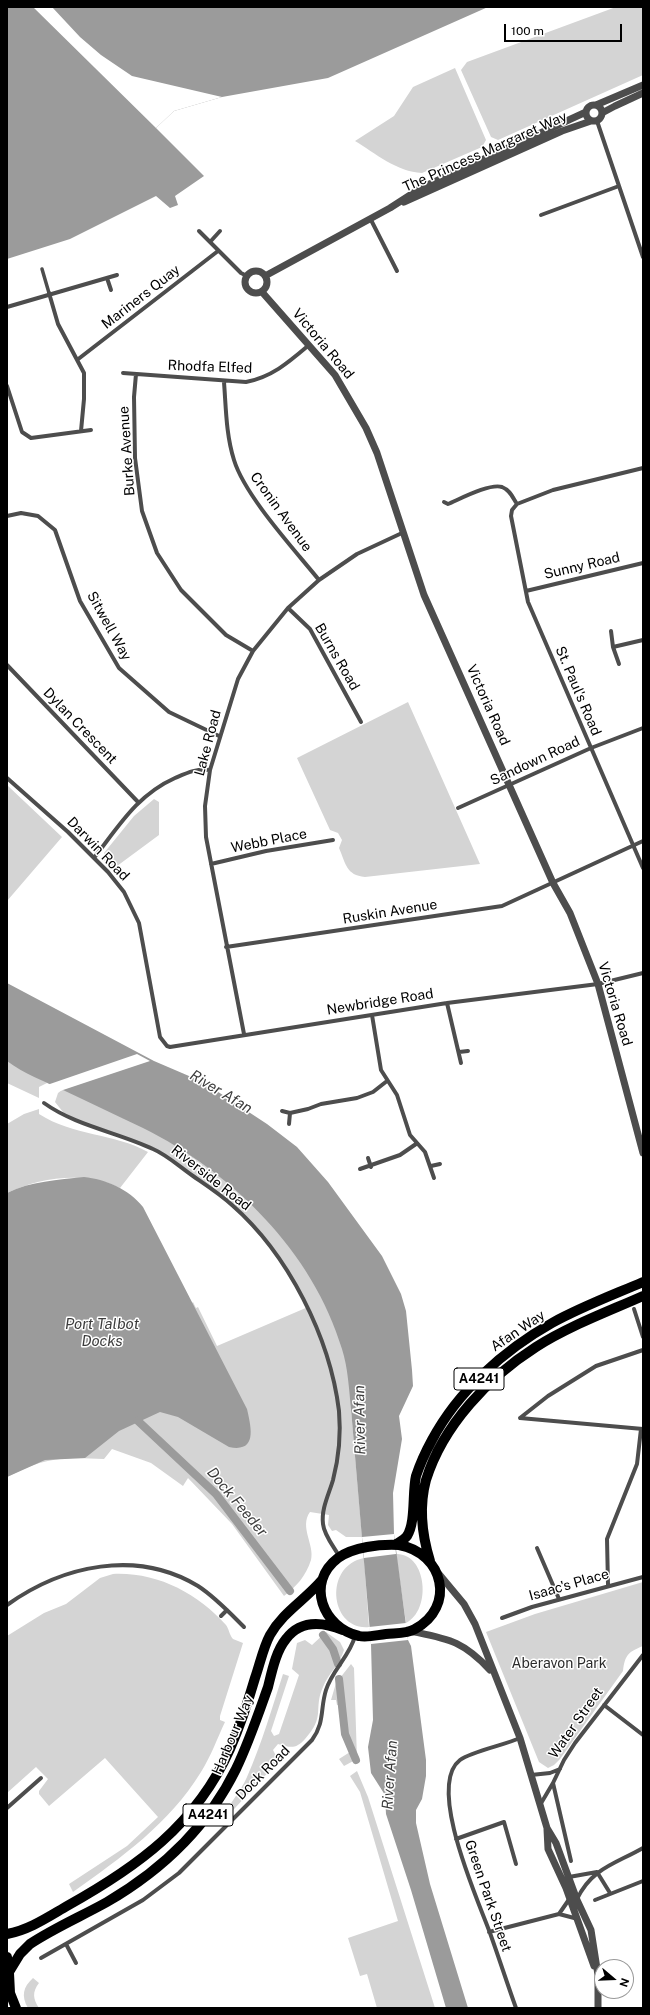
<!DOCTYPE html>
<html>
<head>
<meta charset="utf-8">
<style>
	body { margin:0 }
	#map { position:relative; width:650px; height:2015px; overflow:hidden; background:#fff; font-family:"Public Sans",sans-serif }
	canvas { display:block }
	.frame { position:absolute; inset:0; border:8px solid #000; pointer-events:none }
	.north { position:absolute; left:594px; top:1959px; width:40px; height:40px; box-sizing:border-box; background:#fff; border:1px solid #999; border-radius:50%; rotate:109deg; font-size:11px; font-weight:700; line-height:16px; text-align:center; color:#000 }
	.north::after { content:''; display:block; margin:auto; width:14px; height:18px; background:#000; clip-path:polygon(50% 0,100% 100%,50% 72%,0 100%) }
	.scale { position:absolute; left:504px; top:24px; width:118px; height:18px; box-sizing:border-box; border:2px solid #000; border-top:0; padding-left:5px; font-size:12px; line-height:14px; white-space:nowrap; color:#000; -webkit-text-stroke:3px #fff; paint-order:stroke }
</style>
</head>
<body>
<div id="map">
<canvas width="650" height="2015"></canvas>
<div class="frame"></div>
<div class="north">N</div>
<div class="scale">100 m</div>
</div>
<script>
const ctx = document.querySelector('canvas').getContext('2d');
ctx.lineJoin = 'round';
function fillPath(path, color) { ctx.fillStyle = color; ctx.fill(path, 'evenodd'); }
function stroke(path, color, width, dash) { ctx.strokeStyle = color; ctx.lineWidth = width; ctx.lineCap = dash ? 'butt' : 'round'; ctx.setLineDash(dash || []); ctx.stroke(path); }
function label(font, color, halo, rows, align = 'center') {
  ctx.font = font + ' "Public Sans",sans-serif'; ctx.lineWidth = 3; ctx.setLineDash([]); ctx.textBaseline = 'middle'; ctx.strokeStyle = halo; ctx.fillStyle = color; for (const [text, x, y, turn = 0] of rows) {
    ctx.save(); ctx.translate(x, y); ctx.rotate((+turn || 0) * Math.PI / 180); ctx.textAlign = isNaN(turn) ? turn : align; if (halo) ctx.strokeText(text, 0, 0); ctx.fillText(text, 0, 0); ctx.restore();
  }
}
fillPath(new Path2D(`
	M616,7H643V75L498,140L491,137L461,70L467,62Z
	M455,68L486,140L482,147L422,173C397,172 375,153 355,141L394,116L413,87Z
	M408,702L480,864L365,877C346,875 346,864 339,848L342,840L338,833L330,830L297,758Z
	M7,785L62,837L7,901Z
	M154,799L159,802V835L113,869L104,860V853L134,816Z
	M7,1051L151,1085L356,1305L351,1409L362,1537H346L336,1530L332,1531L328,1525L329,1515L310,1512C299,1527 315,1545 311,1560C306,1576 296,1587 284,1596L232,1524L188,1478L183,1486L151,1463L112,1449L104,1459C62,1457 45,1457 7,1477L193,1302L196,1308L198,1307L217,1346L308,1307L291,1276L268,1245L231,1204L158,1152L67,1117L55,1102L58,1093L62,1090L47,1083L39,1087V1098L7,1083Z
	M39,1109V1114C73,1136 114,1133 148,1152L120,1188C86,1171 41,1177 7,1193V1124L24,1114Z
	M396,1554C427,1553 432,1610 406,1623Z
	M364,1558L369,1627C330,1631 323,1566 364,1558Z
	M113,1574C157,1572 197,1593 226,1625C229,1629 229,1634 233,1639L243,1643L220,1716V1720L225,1722C217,1739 211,1756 201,1772C169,1824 122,1857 73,1892L69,1884L127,1846L158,1817L105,1758L49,1806L39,1794V1791L48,1779L36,1767L7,1793V1636L44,1613L66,1604L100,1578Z
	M643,1582V1646C628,1652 625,1655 623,1671L560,1759L554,1765L548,1768L539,1762L486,1632L535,1614Z
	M326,1632L340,1642L344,1650C340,1664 328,1674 323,1687C313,1709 326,1716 305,1739C296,1749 291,1748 278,1744L273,1750L277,1758L275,1765L222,1822C226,1806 241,1792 247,1777C262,1743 272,1708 283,1674L289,1676L271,1731L274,1736L279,1734L299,1675L292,1669L297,1643L305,1640L312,1645Z
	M351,1664L354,1668L357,1759L344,1766L339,1759L350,1752L344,1737L339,1705H337L336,1700H331L336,1683Z
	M357,1771L368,1797L435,2008H377L367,1974L360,1976L348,1938L398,1921L360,1792L350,1776Z
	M33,1978L39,1983C32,1992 33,1999 39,2008H28C21,1996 23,1987 33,1978Z`), '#d4d4d4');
fillPath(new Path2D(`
	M7,7H488L328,78L222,97L174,111L156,128L204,176L175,196L178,205L170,208L156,196L70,239L7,259Z
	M7,983L154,1061L203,1082L267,1124L297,1147L328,1182L382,1256L401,1294L406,1311L412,1370L413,1386L399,1416L402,1439L393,1493L394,1534L408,1640L411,1646L426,1760V1776L422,1799L416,1810V1823L430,1884L468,2008H446L411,1890L386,1814L385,1795L371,1773L368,1747L373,1720L371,1644L351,1409C349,1389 348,1368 342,1349C313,1252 232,1172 143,1128C116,1115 90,1103 63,1090C44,1081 24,1074 7,1061Z
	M84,1177C105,1179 129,1189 143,1207L247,1409C251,1427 258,1453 229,1447L178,1417L160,1412L119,1431L85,1458L45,1460L7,1477V1193C31,1181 58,1180 84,1177Z`), '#9b9b9b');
fillPath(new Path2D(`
	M33,7H52L80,37L101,55L132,76L222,97L174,111L156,128Z
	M137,1054L150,1061L60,1091L47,1085Z
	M394,1534L396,1554L364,1558L362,1537Z
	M406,1623L408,1640L371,1644L369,1627Z`), '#fff');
stroke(new Path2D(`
	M138,1421L216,1494L290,1591
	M323,1635L333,1649L338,1664
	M339,1679L345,1734L356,1760`), '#9b9b9b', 8);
stroke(new Path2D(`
	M42,269L49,293`), '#4d4d4d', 3.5);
stroke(new Path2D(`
	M597,121L643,257
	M541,215L619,186
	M370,218L397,271
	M199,231L241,273L247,276
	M210,242L220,231
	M107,278L111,290
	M49,293L58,324L84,373V399L81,431
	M7,307L117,275
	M77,360L218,251
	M123,373L246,382C272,377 289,362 309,345
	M136,374L134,397L135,458L142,511L157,553L181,590L226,635L253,651
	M224,382C226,408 226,435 234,460C245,496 294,549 319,580
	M7,386L22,432L31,438L91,430
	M643,468L553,490L517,504L512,510L511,516L528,602L643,868
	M444,502L448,504C460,499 490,483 502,487C510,490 513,498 517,504
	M7,516L21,513L38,516L55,530L80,601L119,668L169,712L219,736
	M526,591L643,563
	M288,608L310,629L361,722
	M611,631L613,647L619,664
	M613,647L643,640
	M7,665L138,802
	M7,778L68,832L108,872L124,892L139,923L160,1037L167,1046L170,1047L447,1003L598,984L643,973
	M458,808L591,748L643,728
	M94,858C119,826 137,795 175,778C189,772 195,769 210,770
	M211,864L266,851L333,840
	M226,947L502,906L643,841
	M447,1003L461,1063
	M372,1015L381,1070L397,1095L410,1135L425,1152L434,1178
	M244,1034L206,837L205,806L210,770L238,679L253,651L288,608L319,580L357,554L402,533
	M459,1052L468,1051
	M44,1103C76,1126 117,1132 153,1149C167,1155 180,1167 193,1176C206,1185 220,1194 232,1205C288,1254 330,1337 339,1411C341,1434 339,1457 333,1480C329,1494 321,1509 323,1524C324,1535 334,1547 339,1556
	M282,1111L290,1113L308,1109L321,1104L357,1098L373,1092L387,1081
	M289,1124L290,1113
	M368,1158L371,1167
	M431,1166L440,1164
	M360,1169L400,1155L416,1144
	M634,1309L643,1337
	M520,1418L548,1396L596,1366L643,1350
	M520,1418L643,1429
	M537,1548L559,1599
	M608,1585L607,1539L637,1464L641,1429
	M7,1605C63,1565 137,1549 198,1586C215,1597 230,1613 244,1627
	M221,1616L227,1610
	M502,1618L532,1607L643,1577
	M604,1705L643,1735
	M531,1775L550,1773L560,1769
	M540,1805L553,1783
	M7,1808L41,1778
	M456,1839L504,1822L516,1864
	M571,1861L553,1783L564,1760L575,1743L643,1655
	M569,1877L597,1872L610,1893
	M577,1899C592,1868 615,1864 643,1848
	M595,1900L643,1881
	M559,1914L570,1898
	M489,1932L559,1914L578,1919
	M66,1944L76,1963
	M41,1958L143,1900L179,1873L312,1740C325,1722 320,1709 326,1690C332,1670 350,1656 355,1636
	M516,2008C507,1983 499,1958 490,1933C478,1900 426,1786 460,1760C472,1751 505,1745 520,1738`), '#4d4d4d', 4);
stroke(new Path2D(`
	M586 113a8 8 0 1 1 16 0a8 8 0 1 1-16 0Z
	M596,105L643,85
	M602,113L615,106L643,93
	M404,202L562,131L591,121
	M245 282a11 11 0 1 1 22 0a11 11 0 1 1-22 0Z
	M265,276L390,208L421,188L586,112
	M262,292L335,375L366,428L377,453L424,595L553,883L570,913L598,984L643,1153
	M439,1574L464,1604L475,1624L520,1738L547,1828L556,1843L577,1900L591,1930L598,1975V2008
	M410,1631C448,1639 462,1640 490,1670
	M547,1829L548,1849L566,1888L594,1966`), '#4d4d4d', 7);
stroke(new Path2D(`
	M395,1545C399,1542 404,1540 407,1536C416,1522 412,1493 416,1476C420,1464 426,1451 432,1440C458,1391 504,1350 552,1323C581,1307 613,1295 643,1282
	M399,1545C444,1553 456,1607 415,1629C407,1634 395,1633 386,1634C377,1635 367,1638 359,1636C323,1628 305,1583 338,1558C353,1547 380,1544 399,1545Z
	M430,1561C422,1535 419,1506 426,1480C443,1425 489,1377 536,1347C569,1326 607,1312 643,1296
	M7,1934C29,1930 48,1917 67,1906C137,1867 196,1825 230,1749C240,1726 248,1702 255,1678C260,1664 263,1648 270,1635C283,1612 305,1600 322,1580
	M7,1957L9,1973
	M9,1972L20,1954L30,1944C54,1928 82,1916 107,1902C162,1870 208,1826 236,1769C249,1742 258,1715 268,1687C272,1671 276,1651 286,1639C301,1619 323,1622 343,1630
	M9,1973L10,1993L16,2008`), '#000', 10);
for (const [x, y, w] of [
	[479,1379,50],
	[208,1815,50]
]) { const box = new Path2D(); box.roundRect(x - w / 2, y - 11, w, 22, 3); ctx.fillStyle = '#fff'; ctx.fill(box); stroke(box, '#000', 1); }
label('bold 13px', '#000', null, [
	["A4241",479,1379],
	["A4241",208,1815]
]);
label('14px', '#000', '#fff', [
	["The Princess Margaret Way",485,152,-24],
	["Mariners Quay",141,297,-38],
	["Victoria Road",323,344,50],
	["Rhodfa Elfed",210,367,2],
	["Burke Avenue",127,451,-94],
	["Cronin Avenue",281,512,54],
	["Sunny Road",582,566,-13],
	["Sitwell Way",109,626,61],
	["Burns Road",337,657,60],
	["St. Paul's Road",578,691,67],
	["Victoria Road",488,705,66],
	["Dylan Crescent",80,726,46],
	["Lake Road",208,743,-75],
	["Sandown Road",535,761,-25],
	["Webb Place",269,841,-11],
	["Darwin Road",98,849,46],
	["Ruskin Avenue",390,912,-9],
	["Newbridge Road",380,1002,-9],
	["Victoria Road",615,1004,73],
	["Riverside Road",211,1178,38],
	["Afan Way",518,1331,-34],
	["Isaac's Place",569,1585,-16],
	["Water Street",576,1723,-55],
	["Harbour Way",233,1735,-67],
	["Dock Road",263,1773,-45],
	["Green Park Street",488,1896,71]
]);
label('14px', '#2b2b2b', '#fff', [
	["Aberavon Park",559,1664]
]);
label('italic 15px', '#3c3c3c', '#fff', [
	["River Afan",221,1092,31],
	["Port Talbot",102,1324],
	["Docks",102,1341],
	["River Afan",360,1420,-91],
	["Dock Feeder",237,1502,50],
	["River Afan",390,1775,-86]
]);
</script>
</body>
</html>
